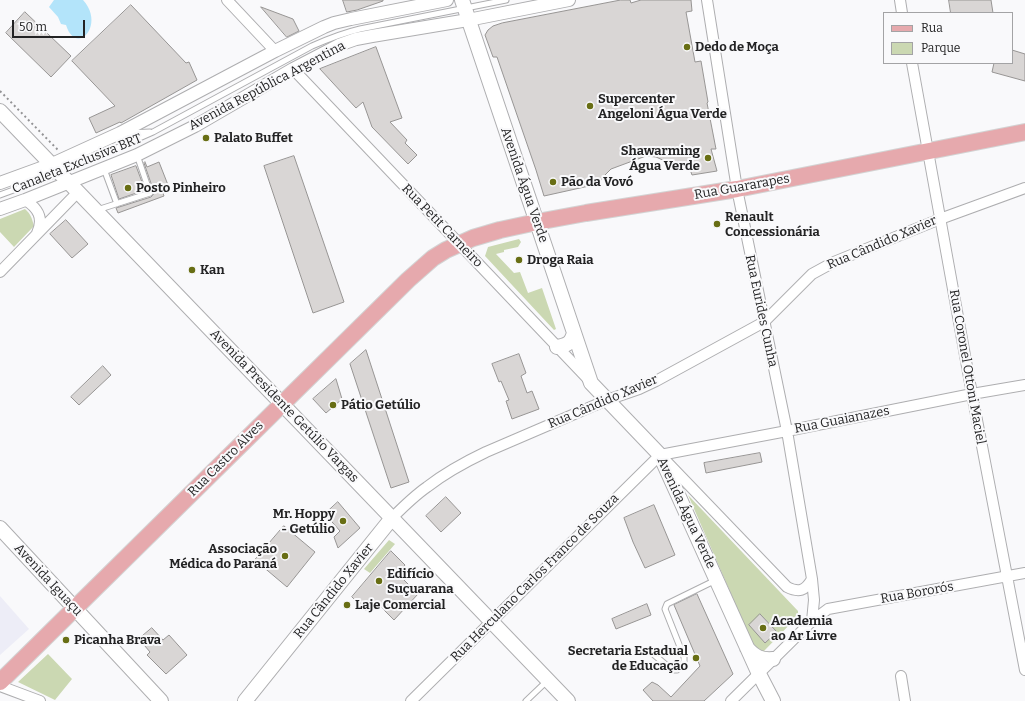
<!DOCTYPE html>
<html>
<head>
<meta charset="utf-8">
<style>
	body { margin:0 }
	#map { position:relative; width:1025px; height:701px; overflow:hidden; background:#f9f9fb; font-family:Bitter,serif }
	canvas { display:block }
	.legend { position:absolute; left:883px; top:12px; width:130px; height:52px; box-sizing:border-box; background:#f9f9fb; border:1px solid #a3a3a5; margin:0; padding:5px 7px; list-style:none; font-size:12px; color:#232324 }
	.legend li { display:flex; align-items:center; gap:8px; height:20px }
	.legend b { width:20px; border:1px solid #a3a3a5 }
	.scale { position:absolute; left:12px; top:20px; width:73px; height:18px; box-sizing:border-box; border:2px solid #232324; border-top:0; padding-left:5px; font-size:12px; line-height:14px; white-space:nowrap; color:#232324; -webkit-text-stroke:3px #f9f9fb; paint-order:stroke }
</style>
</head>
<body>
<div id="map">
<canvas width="1025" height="701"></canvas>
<ul class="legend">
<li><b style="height:5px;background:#e6a9ad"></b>Rua</li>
<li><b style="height:11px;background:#cbd8b2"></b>Parque</li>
</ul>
<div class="scale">50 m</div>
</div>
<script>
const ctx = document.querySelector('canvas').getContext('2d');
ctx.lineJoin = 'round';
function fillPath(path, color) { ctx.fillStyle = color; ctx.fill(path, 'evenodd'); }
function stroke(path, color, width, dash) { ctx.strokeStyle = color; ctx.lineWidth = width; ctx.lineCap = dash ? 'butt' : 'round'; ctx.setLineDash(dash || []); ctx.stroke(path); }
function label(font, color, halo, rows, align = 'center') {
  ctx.font = font + ' Bitter,serif'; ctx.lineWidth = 4; ctx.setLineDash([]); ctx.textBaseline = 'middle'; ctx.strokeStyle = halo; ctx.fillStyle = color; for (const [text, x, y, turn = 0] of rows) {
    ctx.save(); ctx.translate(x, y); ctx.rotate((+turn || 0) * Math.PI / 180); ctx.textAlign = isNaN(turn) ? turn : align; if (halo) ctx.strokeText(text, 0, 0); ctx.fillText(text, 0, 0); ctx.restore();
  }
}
fillPath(new Path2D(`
	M0,596L29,629L0,655Z`), '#ededf7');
fillPath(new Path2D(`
	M25,209C31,214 32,219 34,226L14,247L0,232V219Z
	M519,239L521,242L518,247L504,250V252L496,254L514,273L520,272L528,293L542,288L556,329L554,330L485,256L488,247Z
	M688,495L798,611V616L764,651L759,652L755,649Z
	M389,540L395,544L370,573L364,569Z
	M48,654L72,679L55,700L18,682Z`), '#cbd8b2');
fillPath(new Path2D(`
	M54,0H83C106,25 76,57 66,25L61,24L58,17L49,7Z`), '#b3e4fa');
const building = new Path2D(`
	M343,0H383V1L357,10L347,12Z
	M621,0H630L631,3L641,0H691L692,11L686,12L695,62L701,61L708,102L707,103L716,149H711L717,171L692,175L688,164L678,167L673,166L665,161L656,157L646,156L611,169L604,176L598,184L544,196L536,170L497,57H493L485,35L488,30L493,26L502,23Z
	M949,0H991L993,13H951Z
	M131,5L186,63L189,62L197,80L121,123L120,122L96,133L89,118L115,106L72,61Z
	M261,7L293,19L299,31L287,37Z
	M25,12L71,56L51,77L6,33Z
	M376,47L402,118L390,122L407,140L405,143L417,155L408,164L372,127L363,102L356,108L320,69Z
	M1012,50L1025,54V81L992,72L994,63H1012Z
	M294,156L344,302L313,313L264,166Z
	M145,162L147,167L159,162L168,185L161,188L164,196L118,213L116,208L151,197L153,195L154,192L144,163Z
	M136,166L145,190L119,199L111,175Z
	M66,220L88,244L72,258L50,234Z
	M366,350L409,482L391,488L350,364Z
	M519,354L526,373L521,376L527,393L532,391L539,409L512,419L506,401L509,400L501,381L499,382L492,364Z
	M103,366L111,375L79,405L71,397Z
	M336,379L342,399L326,413L313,399Z
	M760,453L762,462L706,473L704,463Z
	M446,497L461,513L441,532L426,516Z
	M338,502L360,528L338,548L334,537L340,531L325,514Z
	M654,505L675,555L645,568L633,542L624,518Z
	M284,526L315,552L287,587L255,560Z
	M391,551L405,565L398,574L418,594L394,620L375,601L366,611L352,597Z
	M697,594L733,674L704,701H653L643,690L652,682L658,685L671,697L700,666L674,605Z
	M647,604L651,615L616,629L612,619Z
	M760,614L777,632L765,643L749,625Z
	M152,628L163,640L169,635L187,655L166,674L147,655L150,652L139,639Z`);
fillPath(building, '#d9d6d5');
stroke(building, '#979594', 1);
const service = new Path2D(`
	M128,133L150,132
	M104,169L117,204
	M0,195L60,173L153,132L312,46C328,39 343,33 360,29L506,0
	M97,210L150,193L137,155
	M652,653L672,670H677L684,662V657L665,609L667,604L716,580
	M526,701L547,681`);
const minor = new Path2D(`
	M227,0L275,51
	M707,0L737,189L787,431L812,579L814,600L812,621
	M900,0L902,13
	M912,63L972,394L1025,670
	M293,69L588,379
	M25,200C38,208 44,218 37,233
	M0,272L78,192
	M660,455L787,431L972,394L1025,385
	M665,460L787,587C799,593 805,591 812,579
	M392,518C403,507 414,496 427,487C445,473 465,462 486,452L607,400L639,389L656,381L764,322L812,274L834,262L940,219L1025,188
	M901,676L905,701
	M0,686L40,701
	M411,701L660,455
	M731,701L812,621L828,609L1025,573`);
const tertiary = new Path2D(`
	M0,183L52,164L120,133L275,51L324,27L334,23L351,19L447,0
	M0,209L25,200L137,155L195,126L293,69L339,45L356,39L372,36L468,20L569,0`);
const secondary = new Path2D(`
	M462,0L591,383L660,455L759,674L773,701
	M0,111L568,701
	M557,347C568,345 571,343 574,333
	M0,528L161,701
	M747,648C755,657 761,660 773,659
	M245,701L392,518`);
const primary = new Path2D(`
	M0,682L408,280L433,258L446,250L473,238L500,230L537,222L586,213L737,189L1025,132`);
stroke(service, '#aeaeb0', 7);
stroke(minor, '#aeaeb0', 12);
stroke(tertiary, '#aeaeb0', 14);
stroke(secondary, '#aeaeb0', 16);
stroke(primary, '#d3d3d3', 18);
stroke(new Path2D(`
	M0,91L58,150`), '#939395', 2, [2, 3]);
stroke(service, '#fff', 5);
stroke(minor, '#fff', 10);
stroke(tertiary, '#fff', 12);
stroke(secondary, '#fff', 14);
stroke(primary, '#e6a9ad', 16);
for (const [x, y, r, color] of [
	[687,47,4,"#686e14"],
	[590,106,4,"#686e14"],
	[206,138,4,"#686e14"],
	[708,158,4,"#686e14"],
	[553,182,4,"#686e14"],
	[128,188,4,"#686e14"],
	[717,224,4,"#686e14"],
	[519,260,4,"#686e14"],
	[192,270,4,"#686e14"],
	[333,405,4,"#686e14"],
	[343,521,4,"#686e14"],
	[285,556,4,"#686e14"],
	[379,581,4,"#686e14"],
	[347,605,4,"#686e14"],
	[763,628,4,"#686e14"],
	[66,640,4,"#686e14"],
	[696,658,4,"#686e14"]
]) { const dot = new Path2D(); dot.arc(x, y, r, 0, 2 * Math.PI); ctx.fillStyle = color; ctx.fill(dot); stroke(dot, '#f9f9fb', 1.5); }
label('bold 13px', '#232324', '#f9f9fb', [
	["Dedo de Moça",695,47],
	["Supercenter",598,99],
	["Angeloni Água Verde",598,114],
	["Palato Buffet",214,138],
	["Shawarming",700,151,"right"],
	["Água Verde",700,166,"right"],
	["Pão da Vovó",561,182],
	["Posto Pinheiro",136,188],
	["Renault",725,217],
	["Concessionária",725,232],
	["Droga Raia",527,260],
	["Kan",200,270],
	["Pátio Getúlio",341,405],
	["Mr. Hoppy",335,514,"right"],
	["- Getúlio",335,529,"right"],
	["Associação",277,549,"right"],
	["Médica do Paraná",277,564,"right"],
	["Edifício",387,574],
	["Suçuarana",387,589],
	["Laje Comercial",355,605],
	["Academia",771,621],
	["ao Ar Livre",771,636],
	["Picanha Brava",74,640],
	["Secretaria Estadual",688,651,"right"],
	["de Educação",688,666,"right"]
], 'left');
label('13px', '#232324', '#f9f9fb', [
	["Avenida República Argentina",267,86,-28],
	["Canaleta Exclusiva BRT",77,164,-22],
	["Avenida Água Verde",524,185,71],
	["Rua Guararapes",742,187,-10],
	["Rua Petit Carneiro",442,226,46],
	["Rua Cândido Xavier",882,243,-23],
	["Rua Eurides Cunha",761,311,78],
	["Rua Coronel Ottoni Maciel",967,367,80],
	["Rua Cândido Xavier",603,402,-23],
	["Avenida Presidente Getúlio Vargas",284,406,46],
	["Rua Guaianazes",842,420,-11],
	["Rua Castro Alves",226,459,-45],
	["Avenida Água Verde",686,513,65],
	["Rua Herculano Carlos Franco de Souza",535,578,-45],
	["Avenida Iguaçu",48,580,47],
	["Rua Cândido Xavier",334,591,-51],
	["Rua Bororós",917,593,-10]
]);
</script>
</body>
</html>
